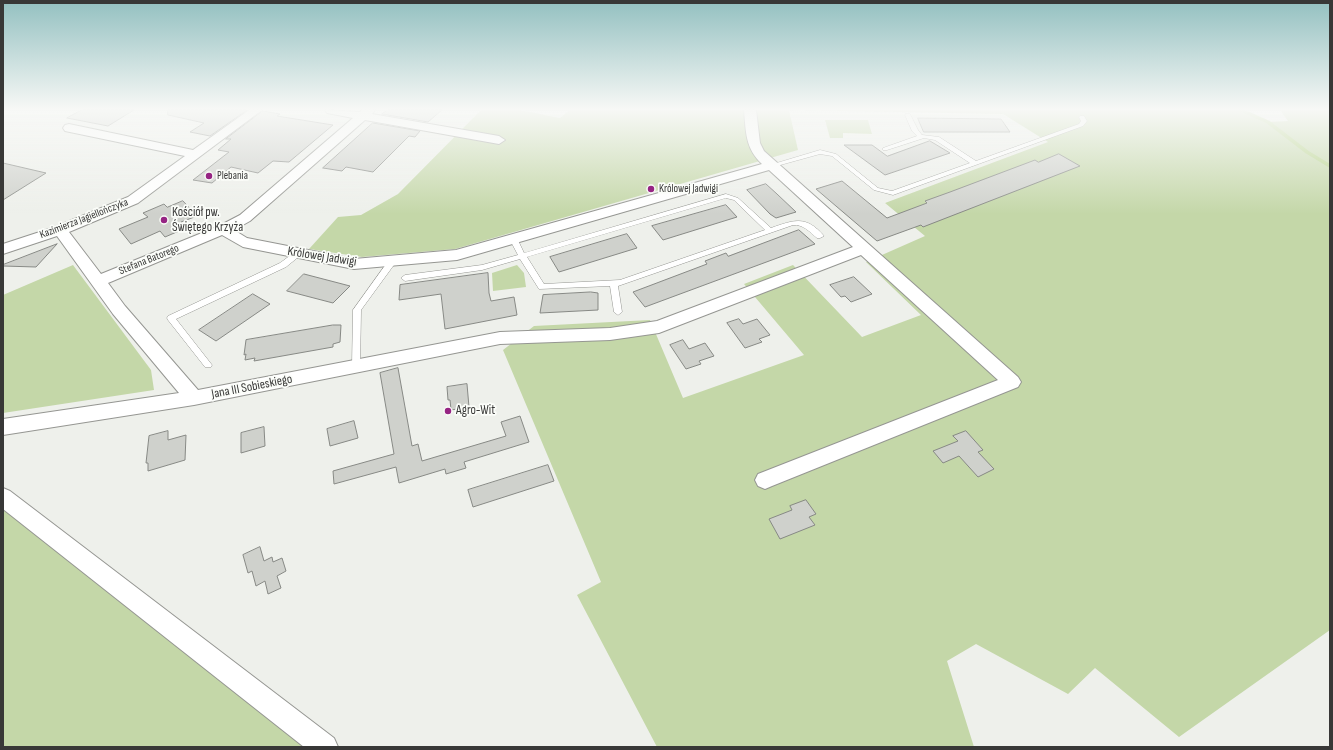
<!DOCTYPE html>
<html>
<head>
<meta charset="utf-8">
<style>
	body { margin:0 }
	#map { position:relative; width:1333px; height:750px; overflow:hidden; background:#eef0eb; font-family:"Sofia Sans Condensed",sans-serif }
	canvas { display:block }
	.frame { position:absolute; inset:0; border:4px solid #383837; pointer-events:none }
</style>
</head>
<body>
<div id="map">
<canvas width="1333" height="750"></canvas>
<div class="frame"></div>
</div>
<script>
const ctx = document.querySelector('canvas').getContext('2d');
ctx.lineJoin = 'round';
function fillPath(path, color) { ctx.fillStyle = color; ctx.fill(path, 'evenodd'); }
function stroke(path, color, width, dash) { ctx.strokeStyle = color; ctx.lineWidth = width; ctx.lineCap = dash ? 'butt' : 'round'; ctx.setLineDash(dash || []); ctx.stroke(path); }
function label(font, color, halo, rows, align = 'center') {
  ctx.font = font + ' "Sofia Sans Condensed",sans-serif'; ctx.lineWidth = 3.5; ctx.setLineDash([]); ctx.textBaseline = 'middle'; ctx.strokeStyle = halo; ctx.fillStyle = color; for (const [text, x, y, turn = 0] of rows) {
    ctx.save(); ctx.translate(x, y); ctx.rotate((+turn || 0) * Math.PI / 180); ctx.textAlign = isNaN(turn) ? turn : align; if (halo) ctx.strokeText(text, 0, 0); ctx.fillText(text, 0, 0); ctx.restore();
  }
}
fillPath(new Path2D(`
	M481,110H520L560,118L570,110H789L798,150L455,249L362,257L309,249L338,217L361,215L398,194Z
	M792,110H1240L1268,122L1288,121L1280,110H1330V630L1179,737L1095,668L1068,694L976,644L947,661L974,747H657L577,595L601,582L503,350L534,326L650,320L683,398L804,355L744,284L793,265L862,337L921,315L866,262L925,236L885,203L1048,142L1003,114Z
	M825,120H868L872,134L843,133V138H830Z
	M73,265L151,370L154,390L3,413V295Z
	M517,265L524,273L526,287L493,291L492,273Z
	M3,497L325,747H3Z`), '#c4d7a8');
stroke(new Path2D(`
	M1241,110L1268,122L1307,152L1330,166`), '#b4d185', 3.5);
const building = new Path2D(`
	M82,110H134L108,126L67,118Z
	M168,110H247L210,136L190,132L204,123L168,115Z
	M388,110H442L428,122L382,114Z
	M263,111L280,114L277,116L333,125L289,162L273,161L258,173L231,167L212,183L193,180L229,152L218,150L231,139H226Z
	M918,118L1001,119L1010,132H924Z
	M373,123L420,131L415,137L409,136L373,172L346,167L342,171L323,168Z
	M930,141L950,153L885,175L844,145H872L887,156Z
	M1059,154L1080,166L923,227L921,225L877,241L816,189L842,181L887,218L927,203L925,201L950,192L1035,160L1038,162Z
	M3,163L46,173L3,200Z
	M766,184L777,194L796,212L776,218L770,214L747,190Z
	M183,201L197,216L181,222L186,228L165,237L160,231L131,244L119,229L148,217L143,213L164,204L167,207Z
	M726,205L737,217L663,240L652,226Z
	M799,230L815,244L645,307L633,292L707,264L705,261L726,253L728,256Z
	M627,234L637,248L559,272L550,257Z
	M57,244L36,267L3,266V265Z
	M488,273L489,293L491,301L514,297L517,315L445,329L441,294L399,300L400,285Z
	M304,274L350,286L333,303L287,291Z
	M854,277L872,294L851,302L845,296L841,297L830,285Z
	M591,292L598,293V310L540,313L543,295Z
	M253,294L270,304L216,341L199,330Z
	M739,319L743,324L757,319L770,335L759,339L762,342L745,348L727,323Z
	M333,325H341L340,342L333,344V347L254,361L255,358L245,360L246,354L244,355L246,340Z
	M683,340L689,349L705,343L714,356L699,361L701,364L686,369L670,345Z
	M398,368L412,446L418,444L422,461L506,436L501,422L520,416L529,442L464,462L466,468L446,474L445,469L399,483L396,467L334,484L333,471L394,454L380,373Z
	M467,384L469,407L451,410L450,400H448L447,387Z
	M354,421L358,438L330,446L327,429Z
	M264,427L265,446L241,453V433Z
	M168,431V440L186,435L185,460L148,471V463H146L149,436Z
	M966,431L983,450L978,452L994,469L978,477L959,456L943,463L933,451L958,441L953,436Z
	M548,465L554,481L473,507L468,490Z
	M806,500L816,514L809,517L815,525L780,539L769,519L792,510L790,506Z
	M260,547L264,561L272,557L273,562L282,558L286,571L277,576L281,588L268,594L265,581L256,586L252,571L248,573L243,555Z`);
fillPath(building, '#cfd1cc');
stroke(building, '#878985', 1);
const service = new Path2D(`
	M906,114H910L918,130L922,135L939,137L976,161L1079,124L1081,121L1079,117L1080,116H1084L1087,121L1083,126L893,195L874,190L832,156L820,154L773,167L770,165L820,150L836,154L878,188L892,191L970,163L935,140L924,138L887,150H883V148L917,136L912,131L905,115Z
	M726,194L738,198L771,228C794,220 806,215 824,236L820,238H817C810,232 803,224 793,225L618,286L622,312L618,315L614,312L610,286L539,289L520,259L482,270L405,281L401,278L405,275L482,265L518,255L510,240L511,238H517L524,253ZM726,198L734,200L765,230L620,280L544,284L527,257Z
	M295,252H301L302,254L286,267L176,319L212,365L211,367H205L168,320L167,318L168,316L280,263Z
	M389,260H392L396,262L361,310L360,367L356,370L353,369L352,367L353,310Z`);
const minor = new Path2D(`
	M249,110H262L138,203L69,232L101,274L219,226L240,215L353,118L327,113L325,110L360,112L362,110H375L372,114L499,136L505,140L499,144L365,120L250,221L234,230L247,238L354,259L456,250L762,164C745,148 746,132 744,110H756L760,143L764,151L1018,377L1021,382L1018,387L772,486L765,489L758,486L755,480L758,474L998,380L861,255L659,333L610,340L500,344L194,405L3,435V419L179,393L113,314L57,236L3,254V244L55,227L128,197L185,156L65,131L63,128L65,125L69,124L193,150ZM769,170L853,247L657,321L610,328L500,332L198,390L125,306L108,283L222,235L243,247L354,269L457,260Z
	M3,488L10,491L334,738L338,747H304L3,509Z`);
stroke(service, '#959692', 1);
stroke(minor, '#959692', 2);
fillPath(service, '#fff');
fillPath(minor, '#fff');
const sky = ctx.createLinearGradient(0, 0, 0, 214);
sky.addColorStop(0, '#93c0c0');
sky.addColorStop(0.51, '#f7f8f6');
sky.addColorStop(1, '#f7f8f600');
ctx.fillStyle = sky;
ctx.fillRect(0, 0, 1333, 214);
for (const [x, y, r, color] of [
	[209,176,4,"#962483"],
	[651,189,4,"#962483"],
	[164,220,4,"#962483"],
	[448,411,4,"#962483"]
]) { const dot = new Path2D(); dot.arc(x, y, r, 0, 2 * Math.PI); ctx.fillStyle = color; ctx.fill(dot); stroke(dot, '#fbfdf9', 1.5); }
label('11px', '#383837', '#fbfdf9', [
	["Plebania",217,176],
	["Królowej Jadwigi",659,189]
], 'left');
label('11px', '#383837', '#fbfdf9', [
	["Kazimierza Jagiellończyka",84,219,-21],
	["Stefana Batorego",149,260,-22]
]);
label('13px', '#383837', '#fbfdf9', [
	["Kościół pw.",172,213],
	["Świętego Krzyża",172,228],
	["Agro-Wit",456,411]
], 'left');
label('13px', '#383837', '#fbfdf9', [
	["Królowej Jadwigi",322,257,9],
	["Jana III Sobieskiego",252,387,-11]
]);
</script>
</body>
</html>
